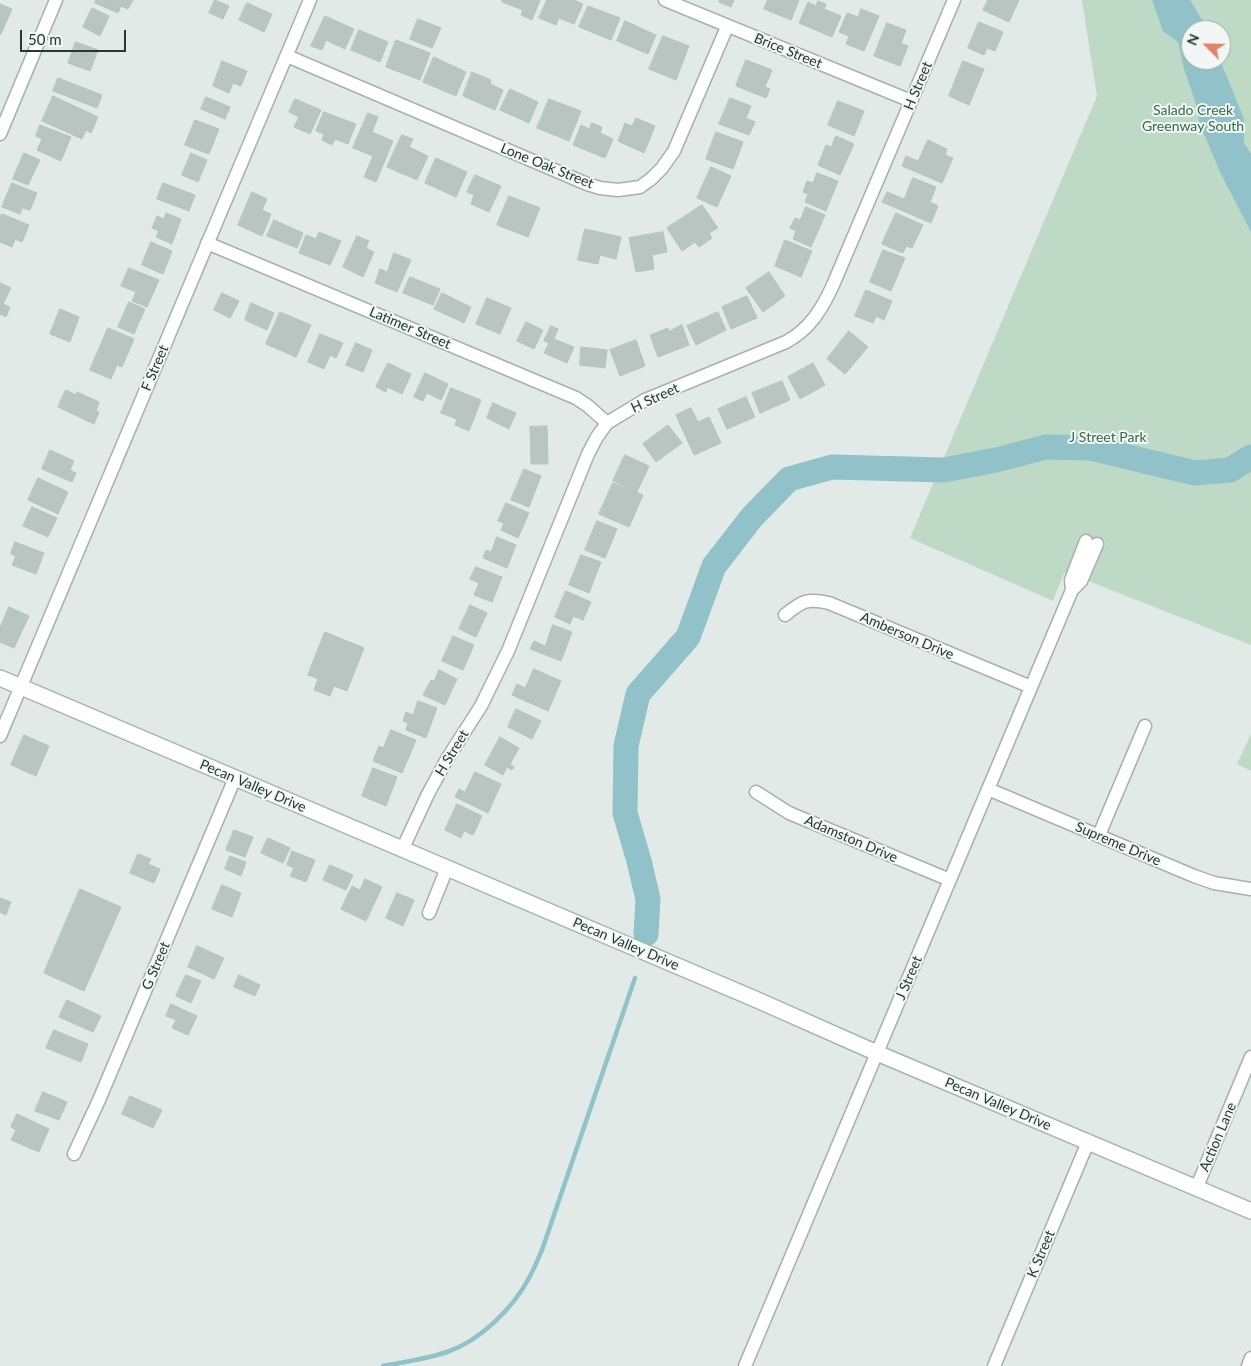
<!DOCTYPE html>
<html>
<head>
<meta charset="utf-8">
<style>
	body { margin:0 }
	#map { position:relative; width:1251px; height:1366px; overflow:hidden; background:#e2eae7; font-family:Lato,sans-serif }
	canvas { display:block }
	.north { position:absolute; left:1181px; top:20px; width:50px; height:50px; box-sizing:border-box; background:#f2f7f5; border:1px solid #a0aba7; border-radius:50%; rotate:293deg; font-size:14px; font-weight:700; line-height:20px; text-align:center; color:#243933 }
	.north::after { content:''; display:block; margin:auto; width:18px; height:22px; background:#e1856a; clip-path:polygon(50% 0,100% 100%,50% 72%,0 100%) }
	.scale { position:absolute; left:20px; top:30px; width:106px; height:22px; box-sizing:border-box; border:2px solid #243933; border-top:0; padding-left:6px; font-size:15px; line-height:18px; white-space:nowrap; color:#243933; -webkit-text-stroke:4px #f2f7f5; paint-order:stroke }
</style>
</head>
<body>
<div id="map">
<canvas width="1251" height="1366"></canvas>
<div class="north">N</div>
<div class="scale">50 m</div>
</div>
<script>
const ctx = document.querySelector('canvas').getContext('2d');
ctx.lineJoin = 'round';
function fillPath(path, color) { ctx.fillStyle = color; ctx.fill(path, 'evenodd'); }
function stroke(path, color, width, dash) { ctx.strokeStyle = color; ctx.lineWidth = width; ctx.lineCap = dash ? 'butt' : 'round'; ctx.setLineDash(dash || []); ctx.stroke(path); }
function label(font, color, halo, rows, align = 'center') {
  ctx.font = font + ' Lato,sans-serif'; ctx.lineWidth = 4; ctx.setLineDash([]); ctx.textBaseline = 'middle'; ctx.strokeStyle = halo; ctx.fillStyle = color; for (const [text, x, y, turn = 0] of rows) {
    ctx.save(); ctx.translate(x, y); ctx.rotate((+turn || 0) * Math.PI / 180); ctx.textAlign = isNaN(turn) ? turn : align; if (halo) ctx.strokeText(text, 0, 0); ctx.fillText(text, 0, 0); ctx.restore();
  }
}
fillPath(new Path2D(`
	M1082,0H1251V645L1088,581L1064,573L1053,601L910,538L1097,96ZM1191,30H1221V60H1191Z
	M1251,734V771L1237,764Z`), '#bed9c5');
fillPath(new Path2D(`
	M1152,0H1190L1208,30H1191V60H1220L1244,119V143L1251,154V232L1220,172L1199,122L1196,104L1184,69L1178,42L1163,31Z`), '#91c1c9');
stroke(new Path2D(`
	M383,1366C404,1362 426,1359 447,1352C480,1341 513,1308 529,1278C534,1269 538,1259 542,1250L635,978`), '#91c1c9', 4.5);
stroke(new Path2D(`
	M646,934L648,899L639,861L625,813L626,746L638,694L688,637L714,566L752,517L789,479L832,467L944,470L996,460L1046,447L1091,448L1195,473L1230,470L1251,457`), '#91c1c9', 25);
const building = new Path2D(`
	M96,0H133L128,9L121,6L118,13L95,3Z
	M215,0L229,6L223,19L209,13Z
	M503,0H540L532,20L521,15L523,10L502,2Z
	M547,0H574L583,4L574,24L559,18L556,25L539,18Z
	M720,0H734L731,7L719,2Z
	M768,0H799L791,20L764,9Z
	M988,0H1019L1009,22L983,10Z
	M818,1L826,4L824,9L841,16L832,37L799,23L808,2L816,6Z
	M247,3L272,14L264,32L239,20Z
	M0,4L12,9L1,34H0Z
	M588,6L620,18L611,40L579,27Z
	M92,8L109,16L100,36L83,27Z
	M861,9L879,16L864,51L846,44L849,36L839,32L847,13L858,17Z
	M325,16L354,29L345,49L326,40L322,50L311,46Z
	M418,19L441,28L432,48L410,39Z
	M625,21L656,35L648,54L617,41Z
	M979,22L1003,32L995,51L987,48L984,55L968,48Z
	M887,23L906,30L901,43L908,46L900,66L874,56Z
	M359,30L388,42L380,62L351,50Z
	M663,36L689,46L676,80L649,69Z
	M396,40L430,53L420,80L386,67Z
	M76,42L98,50L90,71L68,63Z
	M434,57L466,72L456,96L423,82Z
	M746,60L772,70L765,87L770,89L766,98L736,86Z
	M222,61L247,71L241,86L233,83L229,93L213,86Z
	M963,61L984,69L969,105L949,96Z
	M472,72L491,80L490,84L503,90L495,110L463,96Z
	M58,78L102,95L97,108L53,91Z
	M510,89L538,102L529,123L500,110Z
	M53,96L98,117L91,133L86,130L82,139L42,121Z
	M206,97L230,107L225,119L201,109Z
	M730,98L751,106L746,118L755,122L749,135L719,124Z
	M295,99L321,110L310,134L294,127L299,117L289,112Z
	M549,99L581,111L569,141L537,128Z
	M838,101L864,111L854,136L828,125Z
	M324,112L356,124L348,144L335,139L332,145L322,140L324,134L316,131Z
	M368,113L378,117L372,132L393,141L376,182L364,177L373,156L353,148Z
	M636,118L655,126L644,153L618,141L625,123L632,126Z
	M195,120L219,129L209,154L185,145Z
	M592,123L602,127L600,133L613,139L605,158L573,145L581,125L589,129Z
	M40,125L71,137L61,161L37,150L42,139L36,136Z
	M716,132L743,142L733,169L706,159Z
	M402,135L413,139L409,147L428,156L417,180L387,167Z
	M836,136L854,144L840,175L818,165L826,145L831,147Z
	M928,140L947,149L945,155L953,158L942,183L902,166L906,156L918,161Z
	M24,153L40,160L28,185L13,179Z
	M191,153L207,160L198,182L182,175Z
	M436,158L467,172L456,197L425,183Z
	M711,167L731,176L717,207L697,198Z
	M817,173L838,181L826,211L805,202L808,194L803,192L807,181L813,183Z
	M475,175L501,186L489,212L471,204L474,195L467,192Z
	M913,178L936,187L930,202L938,206L931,223L882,202L887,192L904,199Z
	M12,183L37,193L30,210L22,208L20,214L2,207Z
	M163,183L195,195L189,211L157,199Z
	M252,192L267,199L262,210L271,214L262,236L238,225Z
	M509,196L540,208L528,237L497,225Z
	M702,205L718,228L709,233L712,238L699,247L695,242L682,251L667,228Z
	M806,207L825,215L811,247L793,239L796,231L790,228L795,218L800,220Z
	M166,213L181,219L172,244L156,237L159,231L152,228L157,216L164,219Z
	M896,213L923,225L912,248L906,246L903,253L882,244Z
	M2,214L29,225L22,242L15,239L12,247L0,242V218Z
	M274,220L303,233L297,248L267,236Z
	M585,229L621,237L616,259L600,255L598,264L578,260Z
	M319,232L341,241L330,265L299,253L306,235L316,239Z
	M663,232L667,252L652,255L654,269L636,272L629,238Z
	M357,236L369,241L366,248L374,252L363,277L343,267Z
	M785,240L812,251L801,277L775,266Z
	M151,242L172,251L163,274L142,265Z
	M883,250L905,258L891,291L870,282Z
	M394,253L411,260L397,292L375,283L380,269L387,272Z
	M129,268L159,280L147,307L132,301L136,292L121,286Z
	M769,272L785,296L763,312L746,288Z
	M410,277L440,289L433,305L403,293Z
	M0,283L11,288L3,304L10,307L6,317L0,314Z
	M866,290L892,301L884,320L876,316L873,323L855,316Z
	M222,293L239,301L230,318L214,310Z
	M442,293L471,307L464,323L434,309Z
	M747,296L757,318L731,329L722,307Z
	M487,298L511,308L500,334L476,324Z
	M129,302L145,309L134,334L118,327Z
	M251,303L274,313L267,330L245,320Z
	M60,309L79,317L70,342L50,334Z
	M280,312L311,325L296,357L266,344Z
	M718,312L726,330L696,345L687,326Z
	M526,322L543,330L534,349L517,341Z
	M682,325L689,345L658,357L650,335L668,328L669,331Z
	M551,326L558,329L554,339L574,347L567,363L544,353L549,343L544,341Z
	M108,328L134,339L122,367L117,365L111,379L90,370Z
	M849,331L868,347L845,374L827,359Z
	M320,334L343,343L336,358L330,355L324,369L308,362Z
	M636,340L645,366L620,376L610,350Z
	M356,343L372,350L363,372L346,365Z
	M581,347L607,350L605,368L580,365Z
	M388,363L411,374L402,394L387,387L386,392L376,387Z
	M813,363L825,385L800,399L788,377Z
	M425,373L448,384L441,400L427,393L423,401L414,397Z
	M782,381L790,400L760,413L752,393Z
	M451,388L481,400L469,431L455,425L457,419L441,413Z
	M66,390L76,395L77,392L99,402L96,411L99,412L94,424L58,407Z
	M746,397L755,417L727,429L718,409Z
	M493,403L516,413L509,429L487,418Z
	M691,408L698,422L709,417L721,443L694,455L676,415Z
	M668,425L682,443L656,462L643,444Z
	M547,426L548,464H531L530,427Z
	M50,450L74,461L70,470L76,473L72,482L42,469Z
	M625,455L649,466L637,492L613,481Z
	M524,469L541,476L529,507L511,500Z
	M38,478L68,492L58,514L28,500Z
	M613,483L643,495L629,527L599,514Z
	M506,503L529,513L518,538L501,530L504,523L498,521Z
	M32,507L57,518L48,537L23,526Z
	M597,521L617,529L605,558L585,550Z
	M497,537L516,545L507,568L483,558L486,550L491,552Z
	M15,542L44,553L36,574L12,565L16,556L11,554Z
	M581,555L601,562L589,593L569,585Z
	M476,567L502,577L492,602L474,595L479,583L470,579Z
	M566,591L591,602L583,620L573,616L570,624L555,617Z
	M470,605L487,613L476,637L459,629Z
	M9,607L29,616L14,648L0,642V628Z
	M553,625L572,632L561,661L530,649L534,641L545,646Z
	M325,632L364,648L347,691L334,686L330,696L314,690L318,679L308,675Z
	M453,636L474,645L463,670L442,661Z
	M534,669L561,681L548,711L512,695L517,684L525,688Z
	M439,670L457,679L445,705L423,695L431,680L434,681Z
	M418,701L437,708L426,738L406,730L408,723L403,721L406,712L413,715Z
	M516,709L541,721L532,739L508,727Z
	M391,730L416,740L402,773L373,761L379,746L383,748Z
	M24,735L49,746L36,776L11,765Z
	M500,737L519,748L510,764L514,767L512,770L507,767L503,775L485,765Z
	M373,768L397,777L386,806L362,796Z
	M475,772L501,784L488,813L455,797L459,789L465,792Z
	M457,804L482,816L473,835L464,831L461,838L445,830Z
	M234,830L253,837L245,857L226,850Z
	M268,838L290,848L283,863L261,853Z
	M292,851L315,860L306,882L290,876L294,868L287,865Z
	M138,854L151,859L148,864L160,869L154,883L130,873Z
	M230,856L246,862L241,876L225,869Z
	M330,865L353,875L346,890L323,880Z
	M365,879L382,887L366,921L341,909L352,886L360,890Z
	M222,885L241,893L232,917L212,909Z
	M80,889L121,907L84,991L44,973Z
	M397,893L414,900L403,926L386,918Z
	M0,898L11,902L6,915L0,912Z
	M197,946L224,958L214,979L188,967Z
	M186,975L201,981L191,1003L176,996Z
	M239,975L260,985L255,996L234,987Z
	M67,1000L101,1016L93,1032L59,1017Z
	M171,1004L197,1016L188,1035L172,1028L176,1020L166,1016Z
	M54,1030L88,1044L81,1062L46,1048Z
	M43,1092L67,1102L59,1120L35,1111Z
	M130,1096L162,1110L153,1128L122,1114Z
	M17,1114L49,1129L39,1152L11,1140L16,1130L11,1127Z`);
fillPath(building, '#b8c5c0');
stroke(building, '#b5c3bd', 1);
const street = new Path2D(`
	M665,0L911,101
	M287,56L587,184L600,188L618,190L640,187L651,179L662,168L674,151L727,27
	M0,134L56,0
	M207,243L576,398L588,406L607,423
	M1072,590L1071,580L1086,541
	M785,615C802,601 807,598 829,603L1031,687
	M0,736L310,0
	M988,789L1194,876L1214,883L1251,889
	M756,792L789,813L950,880
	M1099,835L1145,726
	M402,850L428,794L447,759L481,706L508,651L588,454L597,437L607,423L645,400L786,342C810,329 822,309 833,285L954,0
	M429,913L447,868
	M74,1154L99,1100L235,778
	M1196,1189L1251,1057
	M745,1366L1072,590L1081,581L1097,544
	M994,1366L1088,1142
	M1248,1366L1251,1358`);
const secondary = new Path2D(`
	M0,678L755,999L877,1053L1251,1211`);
stroke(street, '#a5b1ad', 15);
stroke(secondary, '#a2b5ae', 18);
stroke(street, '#fff', 12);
stroke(secondary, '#fff', 15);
label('14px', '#243933', '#f2f7f5', [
	["Brice Street",788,51,22],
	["H Street",918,86,-67],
	["Lone Oak Street",547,166,22],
	["Latimer Street",410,328,23],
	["F Street",155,368,-67],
	["H Street",655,398,-25],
	["Amberson Drive",907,636,23],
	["H Street",452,753,-59],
	["Pecan Valley Drive",253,786,23],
	["Adamston Drive",851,839,23],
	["Supreme Drive",1118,844,23],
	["Pecan Valley Drive",626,944,23],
	["G Street",156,966,-67],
	["J Street",909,978,-67],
	["Pecan Valley Drive",998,1104,23],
	["Action Lane",1218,1137,-67],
	["K Street",1041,1254,-67]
]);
label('14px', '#336b48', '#f2f7f5', [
	["Salado Creek",1193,110],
	["Greenway South",1193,126],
	["J Street Park",1108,437]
]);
</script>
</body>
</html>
